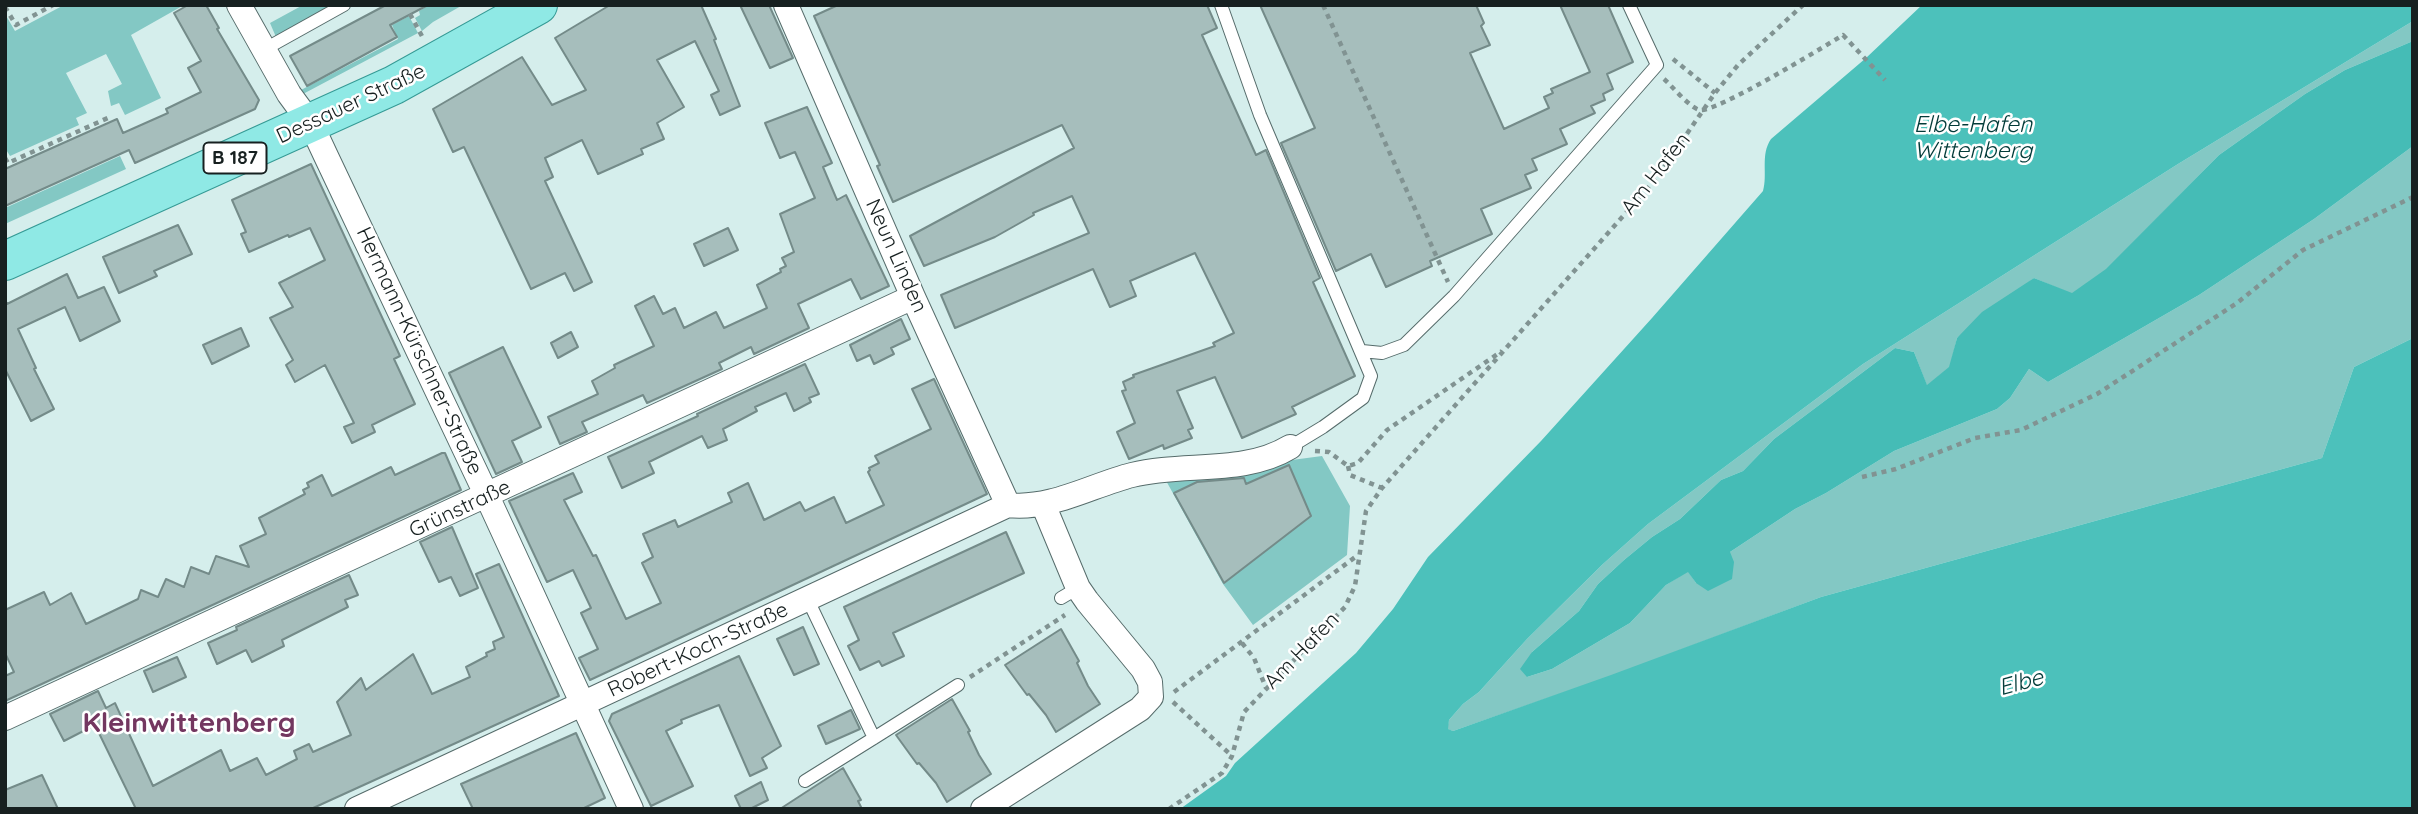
<!DOCTYPE html>
<html>
<head>
<meta charset="utf-8">
<style>
	body { margin:0 }
	#map { position:relative; width:2418px; height:814px; overflow:hidden; background:#d5eeec; font-family:Quicksand,sans-serif }
	canvas { display:block }
	.frame { position:absolute; inset:0; border:7px solid #172020; pointer-events:none }
</style>
</head>
<body>
<div id="map">
<canvas width="2418" height="814"></canvas>
<div class="frame"></div>
</div>
<script>
const ctx = document.querySelector('canvas').getContext('2d');
ctx.lineJoin = 'round';
function fillPath(path, color) { ctx.fillStyle = color; ctx.fill(path, 'evenodd'); }
function stroke(path, color, width, dash) { ctx.strokeStyle = color; ctx.lineWidth = width; ctx.lineCap = dash ? 'butt' : 'round'; ctx.setLineDash(dash || []); ctx.stroke(path); }
function label(font, color, halo, rows, align = 'center') {
  ctx.font = font + ' Quicksand,sans-serif'; ctx.lineWidth = 5; ctx.setLineDash([]); ctx.textBaseline = 'middle'; ctx.strokeStyle = halo; ctx.fillStyle = color; for (const [text, x, y, turn = 0] of rows) {
    ctx.save(); ctx.translate(x, y); ctx.rotate((+turn || 0) * Math.PI / 180); ctx.textAlign = isNaN(turn) ? turn : align; if (halo) ctx.strokeText(text, 0, 0); ctx.fillText(text, 0, 0); ctx.restore();
  }
}
fillPath(new Path2D(`
	M64,5H184L131,35L161,98L125,115L119,103L111,106L108,91L122,84L106,54L66,73L87,113L76,118L79,125L10,156L5,148V14L15,31Z
	M303,5H332L276,37L270,23Z
	M429,5H460L461,6L433,22L422,31L415,18L420,15L419,11Z
	M409,16L418,33L303,94L301,90L398,39L392,25Z
	M2413,21V41L2345,70L2305,94L2219,155L2106,270L2072,294L2034,278L1957,338L1950,367L1927,386L1914,352L1895,348L1774,439L1743,471L1721,480L1680,519L1652,537L1624,560L1598,584L1579,611L1532,652L1527,677L1552,669L1630,623L1666,585L1688,571L1696,583L1730,552L1795,509L1826,493L1894,451L1997,409L2010,398L2029,369L2048,382L2199,295L2314,219L2413,146V338L2354,367L2322,458L1821,597L1611,676L1453,731L1447,729L1449,720L1463,704L1479,692L1527,639L1603,564L1648,524L1863,364L2178,164Z
	M120,156L126,169L5,224V208Z
	M1322,456L1350,506L1347,555L1253,625L1223,584L1164,477Z`), '#83c8c4');
fillPath(new Path2D(`
	M2413,41V146L2314,219L2199,295L2048,382L2029,369L2010,398L1997,409L1894,451L1826,493L1795,509L1730,552L1734,562L1732,579L1708,591L1696,583L1688,572L1666,585L1630,623L1552,669L1527,677L1520,669L1532,652L1579,611L1598,584L1624,560L1652,537L1680,519L1721,480L1743,471L1774,439L1895,348L1914,352L1927,385L1949,367L1957,338L1982,312L2034,278L2072,293L2106,269L2219,155L2305,94L2345,70Z`), '#45bcb6');
fillPath(new Path2D(`
	M1922,5H2413V21L2178,164L1863,364L1648,524L1603,564L1527,639L1479,692L1463,704L1449,720L1448,729L1453,731L1611,675L1821,597L2322,458L2354,367L2413,338V809H1180L1226,776L1235,763L1356,653L1393,609L1428,557L1541,441L1652,318L1763,191C1768,174 1760,155 1771,139L1866,58Z`), '#4cc1bb');
const building = new Path2D(`
	M188,5H206L219,28L217,29L259,100L255,109L135,163L129,150L5,206V169L117,119L123,133L168,113L166,109L201,92L188,68L201,61L174,13Z
	M386,5H428L390,25L397,37L307,86L290,56Z
	M610,5H701L716,39L714,40L740,106L720,115L711,95L719,91L695,41L657,60L684,107L657,123L664,139L641,149L643,154L598,174L582,140L545,158L553,177L545,181L592,282L574,291L565,273L531,289L464,147L453,152L433,109L522,57L552,105L586,90L555,38Z
	M740,5H769L793,58L770,68Z
	M838,5H1207L1217,28L1202,35L1256,155L1266,150L1320,278L1313,282L1355,376L1292,407L1296,414L1242,438L1215,377L1177,391L1193,428L1188,430L1192,438L1164,449L1163,445L1129,459L1117,432L1135,423L1122,391L1126,390L1123,382L1134,377L1133,375L1215,346L1213,343L1234,333L1195,253L1130,281L1136,296L1110,307L1093,269L955,328L941,295L1089,233L1072,196L1033,213L1034,215L995,237L924,266L910,236L1074,148L1062,125L893,202L877,166L880,165L814,16Z
	M1260,5H1476L1484,23L1481,26L1490,45L1470,53L1504,129L1549,108L1544,97L1553,93L1551,89L1590,72L1560,5H1608L1633,62L1607,74L1613,89L1603,94L1605,100L1591,106L1595,113L1560,129L1567,144L1532,159L1537,170L1525,175L1531,188L1481,209L1492,234L1430,261L1432,266L1386,287L1371,254L1336,271L1281,143L1315,128Z
	M807,107L832,163L823,167L837,200L846,195L889,286L861,299L851,279L798,304L809,328L754,354L751,347L719,363L722,369L647,403L643,395L582,422L587,432L560,444L548,417L598,394L592,381L615,368L614,365L654,346L635,306L654,296L663,314L675,308L684,328L716,312L724,328L767,308L757,285L781,272L780,269L786,266L782,258L794,252L780,214L815,198L795,152L780,158L765,123Z
	M311,164L400,356L394,359L415,404L372,425L375,432L352,443L344,427L354,423L325,365L295,382L286,365L293,360L270,318L293,307L279,283L325,260L310,228L289,237L288,235L249,252L241,234L246,232L232,200Z
	M178,225L192,254L154,271L157,276L119,293L103,257Z
	M728,228L738,250L704,266L694,244Z
	M67,274L78,298L104,287L120,321L80,341L65,307L18,329L36,368L34,369L54,409L31,421L5,369V299L7,304Z
	M901,319L910,339L891,348L894,354L874,364L870,355L857,361L850,345Z
	M241,328L249,346L212,364L203,345Z
	M571,332L578,347L558,358L551,343Z
	M503,347L541,427L512,441L522,462L496,474L449,373Z
	M805,364L819,394L809,398L811,402L794,411L786,393L755,407L757,411L723,429L727,440L708,448L702,436L649,462L654,473L622,488L608,457L698,416L697,414Z
	M934,379L987,494L590,680L579,658L598,649L581,613L591,608L573,570L547,582L509,501L573,473L582,492L564,500L593,556L596,555L626,619L661,603L642,563L653,557L643,534L675,520L678,527L732,502L728,493L748,483L764,520L800,502L805,511L834,497L846,523L884,505L868,472L870,470L869,468L879,463L875,456L931,429L912,389Z
	M442,453H445L461,490L5,701V676L14,672L5,653V610L44,592L50,605L71,593L86,624L138,599L141,590L158,597L166,579L184,587L191,567L209,574L216,556L249,567L240,546L266,534L259,518L305,494L303,490L309,487L307,483L322,475L332,496L391,467L395,475Z
	M1289,465L1311,516L1224,583L1174,493L1197,482L1244,478L1246,484Z
	M452,527L478,588L460,596L451,577L439,582L420,542Z
	M1006,532L1024,573L893,633L904,656L882,666L879,661L860,670L848,646L859,640L844,607Z
	M499,564L559,696L311,809H136L95,725L64,741L50,714L98,691L106,708L115,703L153,786L221,750L230,771L257,758L266,775L297,759L294,751L309,744L313,752L351,735L337,702L361,678L366,690L413,654L432,694L470,677L466,667L487,656L486,653L495,649L493,642L504,637L476,574Z
	M349,575L358,595L345,600L348,607L282,640L284,646L252,662L246,650L217,664L208,643L237,630L236,627Z
	M803,627L819,664L794,675L777,639Z
	M1061,629L1079,661L1077,663L1088,686L1100,704L1056,732L1046,715L1029,694L1027,695L1005,665Z
	M739,656L781,746L762,758L767,768L750,776L719,705L681,720L682,723L666,731L693,786L651,806L609,721L612,714Z
	M177,657L186,677L153,692L144,671Z
	M952,699L970,731L968,732L979,755L991,774L947,802L936,783L919,763L917,764L896,735Z
	M851,710L860,729L826,744L818,726Z
	M576,733L605,798L582,809H473L461,784Z
	M843,768L861,800L858,801L862,809H780Z
	M42,775L58,809H5V790Z
	M761,782L768,800L750,809H741L735,796Z`);
fillPath(building, '#a6bebc');
stroke(building, '#748b89', 2);
const lane = new Path2D(`
	M1221,5L1260,115L1371,376L1363,398L1323,427L1290,447
	M265,49L344,5
	M1362,351L1382,353L1404,345L1454,296L1657,65L1629,5
	M1061,598L1078,588
	M808,600L874,738L958,685
	M805,781L874,738`);
const street = new Path2D(`
	M239,5L289,94L311,124L325,154L487,496L631,809
	M786,5L913,297L1008,505
	M5,718L913,297
	M357,809L1008,505C1051,510 1092,485 1132,475C1183,462 1244,475 1290,447
	M983,809L1140,709L1151,697L1150,682L1143,669L1087,601L1078,588L1043,504`);
const primary = new Path2D(`
	M5,261L394,85L538,5`);
stroke(lane, '#566c6b', 14);
stroke(street, '#566c6b', 26);
stroke(primary, '#359a95', 40);
stroke(new Path2D(`
	M1323,5L1448,282
	M5,7L16,25L53,5
	M410,14L423,38
	M1673,59L1715,93
	M1664,79C1672,86 1691,109 1700,110C1717,112 1822,48 1843,35L1885,80
	M5,158L8,163L110,117
	M1315,451L1329,452L1348,466L1358,463L1387,430L1502,351
	M1348,466L1350,475L1382,488
	M1862,477L1896,469L1975,438L2021,430L2097,394L2237,303L2303,250L2413,197
	M1242,643L1254,658L1266,688
	M970,677L1065,615
	M1174,692L1358,555
	M1173,702L1232,756
	M1169,809L1222,773L1232,756L1244,712L1345,607L1355,586L1366,511L1382,488L1655,180L1715,93L1738,65L1803,5`), '#819392', 4.5, [5, 5]);
stroke(lane, '#fff', 12);
stroke(street, '#fff', 24);
stroke(primary, '#8fe9e5', 38);
for (const [x, y, w] of [
	[235,158,63]
]) { const box = new Path2D(); box.roundRect(x - w / 2, y - 15.5, w, 31, 5); ctx.fillStyle = '#fff'; ctx.fill(box); stroke(box, '#172020', 2); }
label('bold 19px', '#172020', null, [
	["B 187",235,158]
]);
label('21px', '#172020', '#fff', [
	["Dessauer Straße",351,104,-25],
	["Am Hafen",1656,174,-52],
	["Neun Linden",896,256,66],
	["Hermann-Kürschner-Straße",419,351,65],
	["Grünstraße",460,509,-25],
	["Robert-Koch-Straße",698,650,-25],
	["Am Hafen",1302,651,-46]
]);
label('italic 23px', '#023b39', '#fff', [
	["Elbe-Hafen",1973,125],
	["Wittenberg",1973,151],
	["Elbe",2021,683,-15]
]);
label('bold 28px', '#733760', '#fff', [
	["Kleinwittenberg",189,724]
]);
</script>
</body>
</html>
